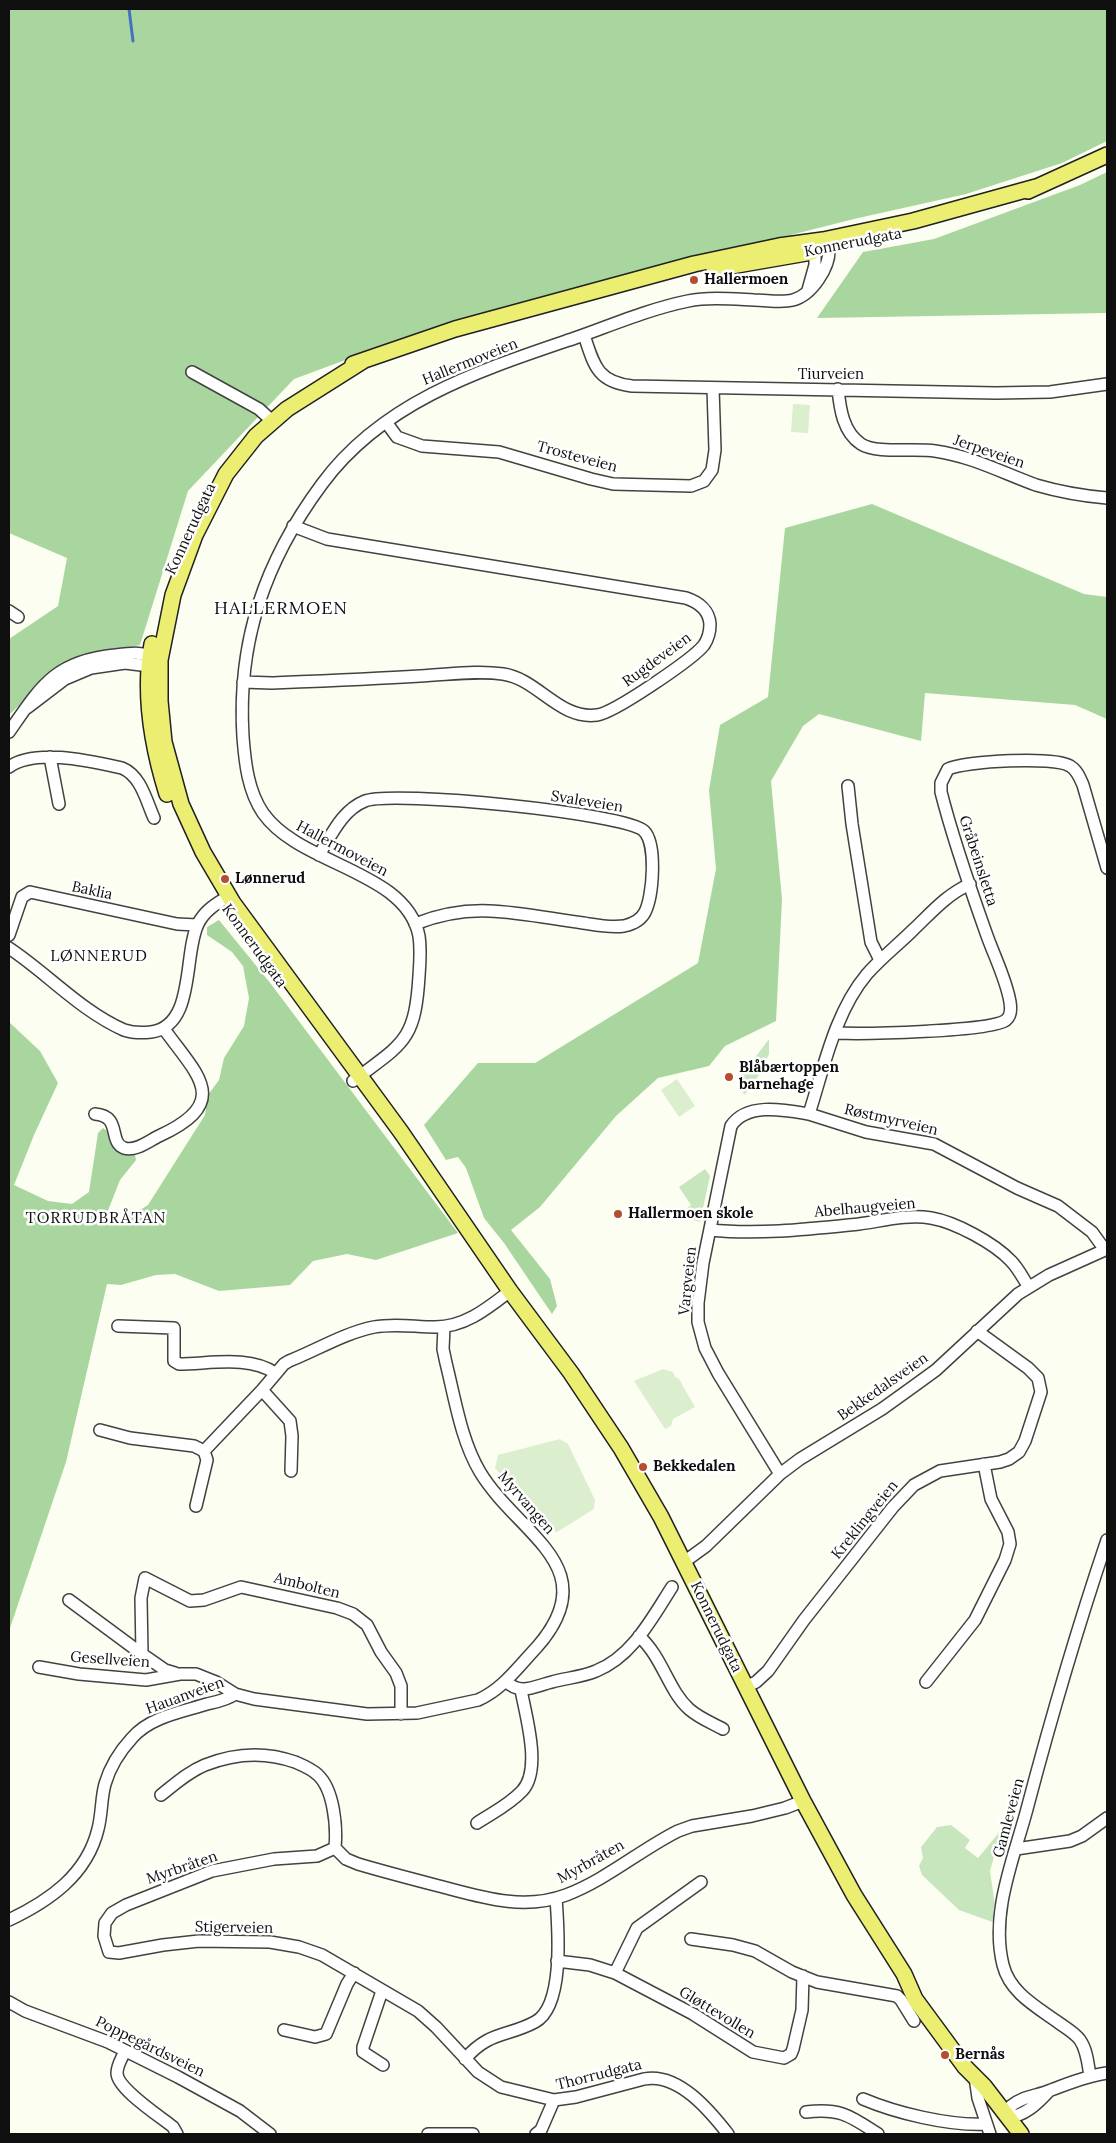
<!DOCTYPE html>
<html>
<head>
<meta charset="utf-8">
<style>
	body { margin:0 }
	#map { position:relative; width:1116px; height:2143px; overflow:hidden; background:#fdfef2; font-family:Lora,serif }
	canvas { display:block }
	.frame { position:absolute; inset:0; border:10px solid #0f0f0f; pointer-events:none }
</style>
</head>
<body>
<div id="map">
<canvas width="1116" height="2143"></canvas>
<div class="frame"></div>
</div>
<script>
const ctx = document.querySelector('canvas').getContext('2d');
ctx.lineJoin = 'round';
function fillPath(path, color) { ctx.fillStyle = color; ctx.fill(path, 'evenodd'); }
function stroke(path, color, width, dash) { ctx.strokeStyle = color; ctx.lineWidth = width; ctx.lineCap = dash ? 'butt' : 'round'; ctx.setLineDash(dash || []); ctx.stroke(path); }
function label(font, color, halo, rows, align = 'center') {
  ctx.font = font + ' Lora,serif'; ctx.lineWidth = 5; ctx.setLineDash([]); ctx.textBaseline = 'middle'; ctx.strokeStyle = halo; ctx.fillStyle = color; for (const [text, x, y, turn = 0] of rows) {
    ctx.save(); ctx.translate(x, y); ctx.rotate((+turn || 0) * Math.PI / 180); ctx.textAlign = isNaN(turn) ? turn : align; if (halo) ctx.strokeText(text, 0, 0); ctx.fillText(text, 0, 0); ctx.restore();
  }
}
fillPath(new Path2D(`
	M769,1039V1054L755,1082L744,1095L738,1080Z
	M705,1169L710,1176L700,1222L680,1216V1214L691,1205L679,1187Z
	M951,1825L970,1840L965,1848L978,1858L1002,1829L990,1871L995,1905V1923L959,1910L922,1875L919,1866L923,1858L921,1847L937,1827Z`), '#c8e6bd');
fillPath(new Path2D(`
	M9,9H1107V141L1062,163L966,194L854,219L454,320L294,379L188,491L140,645L67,660L9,715V639L58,606L67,558L9,533Z
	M1107,172V313L817,318L863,252L934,239L1080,185Z
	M872,504L1084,594L1107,597V719L1075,705L925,693L921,741L819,714L803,726L771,781L782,899L776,1021L725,1046L709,1066L658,1078L616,1116L540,1207L511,1230L550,1279L557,1306L552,1314L504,1243L484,1218L466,1168L458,1157L446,1160L424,1125L478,1063H535L698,963L716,869L709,790L720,725L768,697L785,528Z
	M219,920L271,984L458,1233L376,1260L347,1254L313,1261L290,1285L219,1291L175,1274L156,1275L121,1285L107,1284L66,1462L9,1631V1022L40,1051L58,1083L34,1135L14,1185L48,1201L72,1204L89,1192L98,1133L103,1128L110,1133L124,1153L135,1155L136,1160L120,1180L107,1213L121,1222L148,1205L205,1115L208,1095L219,1080L224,1058L244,1026L249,998L243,966L232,952L207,935V927Z`), '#a9d69e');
fillPath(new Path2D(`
	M793,404L810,405L808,433L791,432Z
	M677,1079L695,1106L679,1117L661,1090Z
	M663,1369L673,1372L675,1377L679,1379L695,1407L673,1419L671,1426L665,1429L634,1381Z
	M560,1439L568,1444L595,1500L594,1509L557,1532L551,1531L495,1468L498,1455Z`), '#dbeece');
stroke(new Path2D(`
	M129,9L133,41`), '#4671c3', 3);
const minor = new Path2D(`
	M584,335C594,365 597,382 632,386L996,393L1050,392L1107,384
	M192,372L259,409L272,421
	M838,389C840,409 843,432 861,444C876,454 915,448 935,451C971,456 1003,473 1036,485C1060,492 1083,496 1107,498
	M386,422L397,437L422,446L499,452L591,479L613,484L691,486L704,481L712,470L715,450L713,388
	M9,611L18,617
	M243,682L272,683C321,681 371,679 420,676C447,675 476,670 503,674C538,679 559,720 597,715C614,713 693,659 704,645C708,639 710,631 710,624C709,610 698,602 686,598L327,539L293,526
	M9,732C41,686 55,661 115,655C131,653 146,651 160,660L149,666L125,663L91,668L65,679L27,708
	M50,757L59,804
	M9,767C36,748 90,761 122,768C141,776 146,800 154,818
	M848,786L852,824L871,942L880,960
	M319,855C331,836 342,810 365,801C393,790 625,813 644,831C657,844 653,896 645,912C641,920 633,924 624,926C610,928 596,925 583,923C552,919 520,912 489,911C464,910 438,915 415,924
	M970,884C946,895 932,912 914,929C899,944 881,958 867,974C835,1012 824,1067 809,1114L866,1132L934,1144L1017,1188L1058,1206L1092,1232L1105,1250
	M9,935L22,897L30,892L177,924L197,925
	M9,948C48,974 81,1011 124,1030C133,1033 142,1033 151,1032C196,1026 183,954 198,924C204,911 217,903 229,896
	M836,1033C860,1034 992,1032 1006,1020C1011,1016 1011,1008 1010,1002C1006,978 993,954 985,930C969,885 953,839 941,792V783L948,769C965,761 1054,756 1070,766C1077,770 1080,778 1083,785L1107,868
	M353,1081C403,1043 415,1042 419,976C420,963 421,949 419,936C406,870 300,866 263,813C248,791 245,763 243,737C237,641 265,561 322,484C383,401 481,370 575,338C612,325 649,309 688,301C709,297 732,299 754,300C767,300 781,303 793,300C812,295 830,267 829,249L823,240L815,252V265L808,290
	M95,1114C122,1116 108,1142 124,1148C136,1152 150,1140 159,1136C233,1102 197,1075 164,1029
	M710,1230C759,1235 810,1229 859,1224C882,1221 907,1214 931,1218C955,1222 994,1243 1011,1261C1018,1268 1023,1278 1028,1286
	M118,1326L174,1328V1361L179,1364C209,1364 249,1355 275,1373
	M262,1390L290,1421L292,1436L291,1471
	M100,1430L130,1438L194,1446L204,1451L207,1460L196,1506
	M204,1451L262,1390L284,1364L289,1361C317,1350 344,1333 374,1327C395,1323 415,1327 435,1327C465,1327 488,1308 510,1291
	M780,1474L718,1373L705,1348L698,1322V1303L703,1263L731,1126C747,1102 785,1110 809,1114
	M684,1562L706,1546L780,1474L800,1459L882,1409L914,1386L936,1370L1018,1294L1049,1275L1107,1249
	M69,1600L142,1654
	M639,1636C663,1658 668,1690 689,1709C699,1718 712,1723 723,1729
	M39,1667L79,1674L146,1680L180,1674H196L216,1682L235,1694L254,1699L367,1714L417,1713L478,1700C503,1689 519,1666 537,1647C607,1567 518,1535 480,1472C461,1440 455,1399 446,1363L443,1349L444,1327
	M175,1673L165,1670L142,1654L141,1598L145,1578L190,1601L204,1600L241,1587L337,1608L353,1614L367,1625L381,1652L396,1673L401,1686V1714
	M506,1681C520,1696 535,1686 552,1682C566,1678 582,1677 596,1671C632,1657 652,1618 672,1587
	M926,1682L975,1620L1005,1560L1010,1544L1008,1532L991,1499L984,1464
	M746,1687L756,1682L768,1671L804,1620L893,1507L914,1485L940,1471L1000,1462L1009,1459L1019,1452L1025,1441L1041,1392L1038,1378L1028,1368L977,1331
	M161,1795C175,1784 188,1772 205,1765C235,1753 264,1751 295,1762C302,1765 312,1769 318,1775C334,1790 337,1827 335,1848L346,1859L358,1864C385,1872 412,1879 439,1886C481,1897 523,1911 566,1895C606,1880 640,1850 678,1831L692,1826L752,1816L785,1808L803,1801
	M477,1823C492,1813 509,1805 522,1791C542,1770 526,1717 521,1690
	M335,1848L317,1856L274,1859L212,1871L126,1905L112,1913L105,1923L104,1936L109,1952L119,1953L163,1945L199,1941L270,1942L299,1947L322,1955L418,2011L436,2027L478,2072L501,2087L554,2100L576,2097L644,2079C678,2072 710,2111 728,2134
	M1016,1849L1070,1841L1082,1836L1107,1818
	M9,1920C49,1901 87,1875 98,1829C102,1814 101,1798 105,1784C110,1767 120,1751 132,1738C150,1717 181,1712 207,1704C216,1702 227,1700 235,1694
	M691,1939L733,1945L755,1951L792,1972L817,1982L897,1996L901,2000L914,2021
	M557,1961L590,1965L615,1973L693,2014L753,2052L784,2058L791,2054L793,2049L802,2010L803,1976
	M615,1973L637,1928L701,1882
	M382,1991L363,2047V2052L383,2065
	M9,2002L25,2011L108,2042L178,2077L240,2111L270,2134
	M284,2030L315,2037L326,2034L347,1984L354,1973
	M125,2051C122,2058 117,2065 117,2073C117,2089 161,2117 173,2127L177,2134
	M465,2059C489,2031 507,2037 535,2022C565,2006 558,1927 556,1898
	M1090,2076C1088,2064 1087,2050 1080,2040C1075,2033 1066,2028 1059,2023C1037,2007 1010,1993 1003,1965C990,1913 1014,1858 1027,1809C1051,1718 1077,1629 1107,1540
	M975,2077L978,2098L990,2134
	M1049,2091C1038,2103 1024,2117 1007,2117L1011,2106C1023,2096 1037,2096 1051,2090C1070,2083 1086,2076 1107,2073
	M863,2099C896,2113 949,2126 986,2124
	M806,2112C841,2108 850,2116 878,2134
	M428,2134H473
	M536,2134L541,2130L554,2100`);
const major = new Path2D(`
	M1028,191L1107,155
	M714,269L812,252
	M363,361L287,409L256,436L226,474L195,535L173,595L160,660V701L164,742L181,804L203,852L233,903L401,1132L510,1291L571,1373L621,1448L661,1517L803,1801L854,1895L904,1974L915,1999L965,2067L984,2086L1021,2134
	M353,364L455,329L694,264L779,246L823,240L913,221L1036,187
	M152,644C143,694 152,746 167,794`);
stroke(minor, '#424242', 14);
stroke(major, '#202020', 18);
stroke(minor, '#fff', 11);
stroke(major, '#ecee72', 15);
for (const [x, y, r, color] of [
	[694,280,5,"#b54d31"],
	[225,879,5,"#b54d31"],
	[729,1077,5,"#b54d31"],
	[618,1214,5,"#b54d31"],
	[643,1467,5,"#b54d31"],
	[945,2055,5,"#b54d31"]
]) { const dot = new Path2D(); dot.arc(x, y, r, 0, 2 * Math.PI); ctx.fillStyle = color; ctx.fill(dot); stroke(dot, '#fff', 2); }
label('15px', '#0f0f0f', '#fff', [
	["Konnerudgata",853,243,-11],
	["Hallermoveien",470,362,-22],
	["Tiurveien",831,375],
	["Jerpeveien",989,452,19],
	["Trosteveien",577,457,15],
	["Konnerudgata",191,529,-65],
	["Rugdeveien",657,660,-36],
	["Svaleveien",587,802,9],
	["Hallermoveien",342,849,28],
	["Gråbeinsletta",978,861,72],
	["Baklia",92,891,12],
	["Konnerudgata",254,946,54],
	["Røstmyrveien",891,1120,13],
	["Abelhaugveien",865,1208,-5],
	["Vargveien",688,1281,-84],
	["Bekkedalsveien",883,1387,-35],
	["Myrvangen",526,1503,49],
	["Kreklingveien",865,1520,-51],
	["Ambolten",307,1586,14],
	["Konnerudgata",716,1627,64],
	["Gesellveien",110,1660,4],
	["Hauanveien",185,1696,-20],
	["Gamleveien",1009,1818,-75],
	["Myrbråten",591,1862,-29],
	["Myrbråten",182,1868,-19],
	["Stigerveien",234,1928,1],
	["Gløttevollen",717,2013,31],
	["Poppegårdsveien",150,2047,26],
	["Thorrudgata",599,2075,-14]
]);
label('bold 15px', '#0f0f0f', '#fff', [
	["Hallermoen",704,280],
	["Lønnerud",235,879],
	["Blåbærtoppen",739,1068],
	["barnehage",739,1085],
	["Hallermoen skole",628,1214],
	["Bekkedalen",653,1467],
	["Bernås",955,2055]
], 'left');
ctx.letterSpacing = '1px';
label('16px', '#0f0f0f', '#fff', [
	["LØNNERUD",99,956],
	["TORRUDBRÅTAN",96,1218]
]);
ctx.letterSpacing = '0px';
ctx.letterSpacing = '1px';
label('18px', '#0f0f0f', '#fff', [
	["HALLERMOEN",281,609]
]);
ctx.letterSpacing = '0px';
</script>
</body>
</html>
